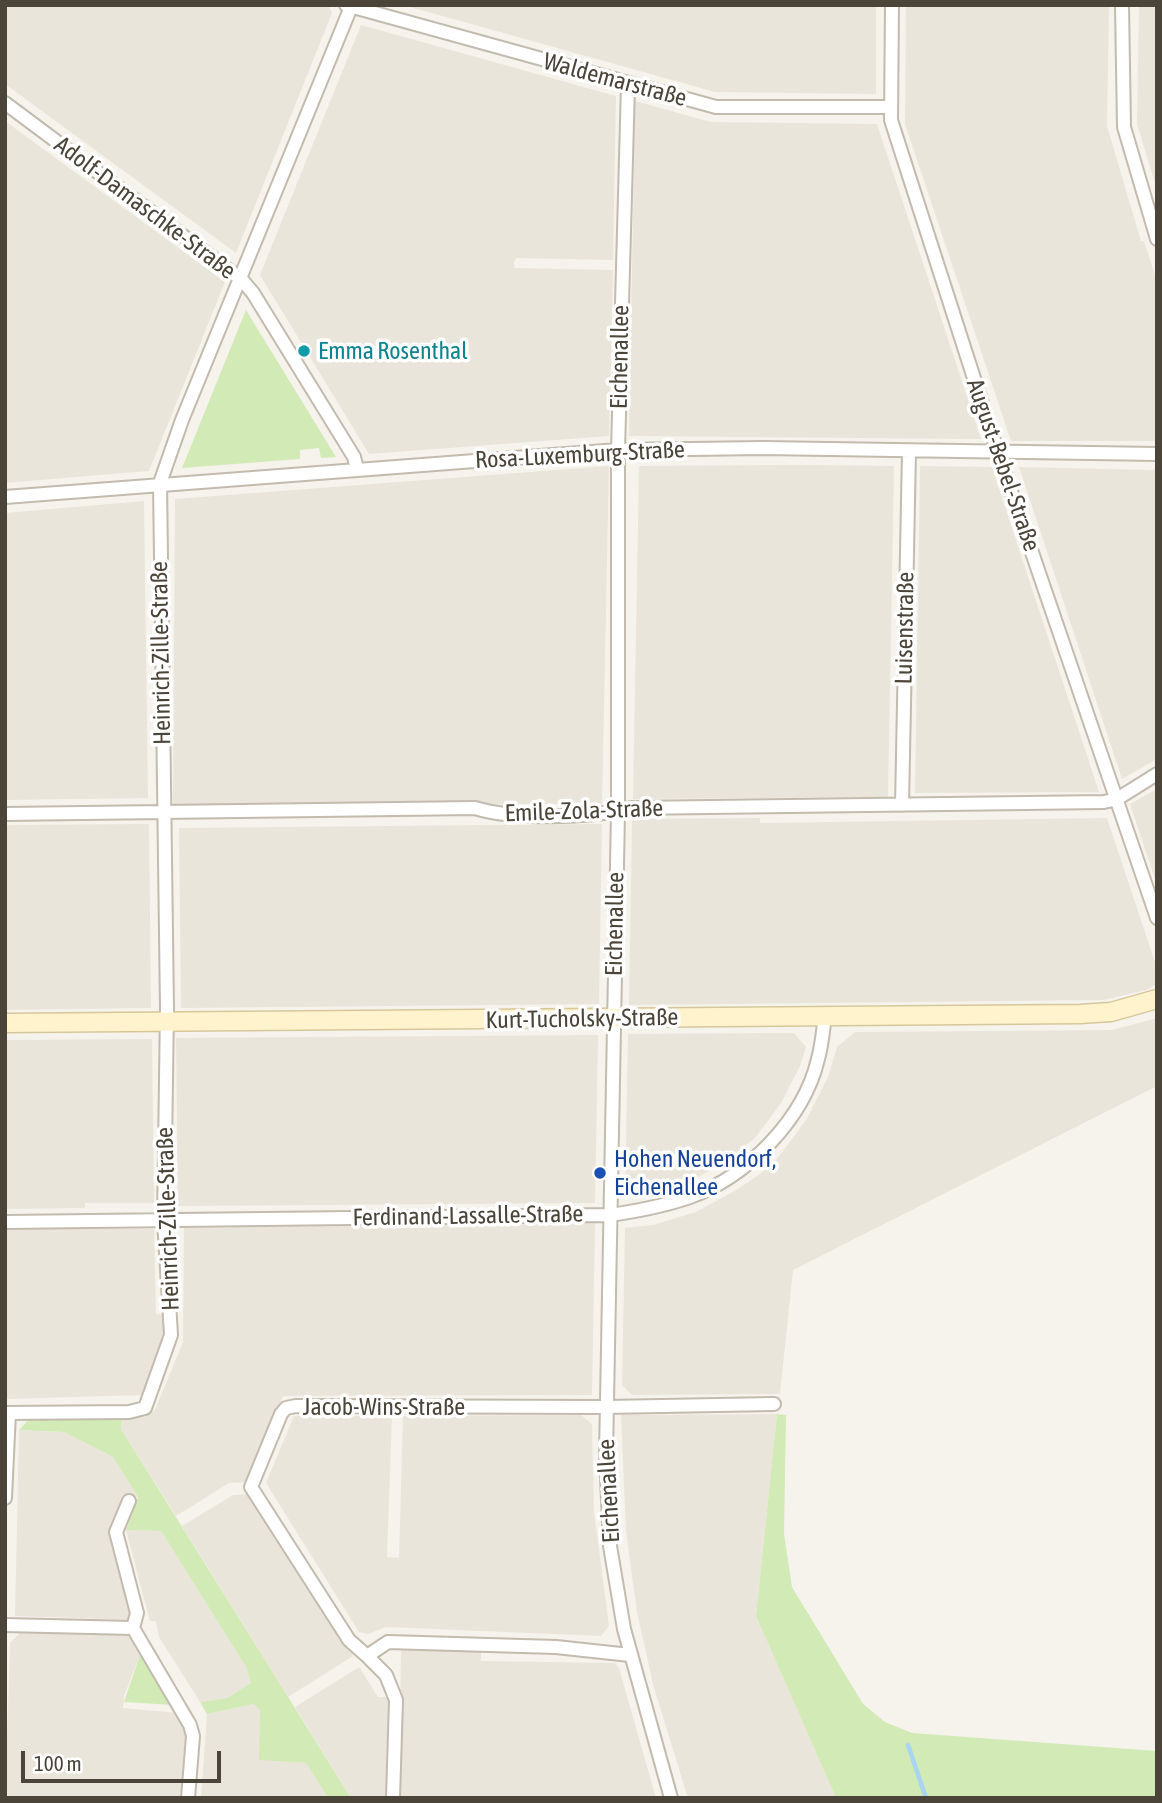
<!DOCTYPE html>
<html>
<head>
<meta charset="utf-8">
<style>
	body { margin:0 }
	#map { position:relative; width:1162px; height:1803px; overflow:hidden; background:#f6f3ec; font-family:"Asap Condensed",sans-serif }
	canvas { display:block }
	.frame { position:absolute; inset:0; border:7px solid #4b4439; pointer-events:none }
	.scale { position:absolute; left:21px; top:1751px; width:200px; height:32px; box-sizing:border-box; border:4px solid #4b4439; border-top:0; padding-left:9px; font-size:21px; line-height:24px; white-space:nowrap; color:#4b4439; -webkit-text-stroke:5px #fff; paint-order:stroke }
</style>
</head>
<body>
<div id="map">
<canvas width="1162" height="1803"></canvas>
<div class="frame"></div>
<div class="scale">100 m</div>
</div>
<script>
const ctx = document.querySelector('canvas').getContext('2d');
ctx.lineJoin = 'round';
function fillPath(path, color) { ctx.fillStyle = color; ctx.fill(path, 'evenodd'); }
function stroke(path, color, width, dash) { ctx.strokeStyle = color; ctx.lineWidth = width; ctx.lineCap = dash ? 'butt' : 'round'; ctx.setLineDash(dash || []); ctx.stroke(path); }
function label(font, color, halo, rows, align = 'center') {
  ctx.font = font + ' "Asap Condensed",sans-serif'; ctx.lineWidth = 7; ctx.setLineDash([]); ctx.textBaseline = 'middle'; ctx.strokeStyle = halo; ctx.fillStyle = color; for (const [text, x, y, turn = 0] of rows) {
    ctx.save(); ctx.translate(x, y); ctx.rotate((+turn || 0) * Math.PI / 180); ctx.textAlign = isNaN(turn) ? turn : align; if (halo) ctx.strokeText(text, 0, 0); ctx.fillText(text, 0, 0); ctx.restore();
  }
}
fillPath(new Path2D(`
	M5,5H328L332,13L236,253L5,84Z
	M403,5H876V94L715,92Z
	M906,5H1109L1107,126L1141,241H1144L1157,282V441H1011L905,124Z
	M1139,5H1157V190L1137,124Z
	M361,25L616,96L613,260L516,258L514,263L515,268L613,270L609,436L369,454L260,275Z
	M635,101L711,122L877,124L981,439L629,436Z
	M5,121L225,282L149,471L5,483Z
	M804,465L894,466L888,797L633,799L639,466Z
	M609,466L602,804L173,806L175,499Z
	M920,466L992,467L1099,792L915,793Z
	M1019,467L1152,470L1157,468V759L1122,779Z
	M144,501L148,798L5,800V513Z
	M1157,789V885L1130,804Z
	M760,818V823L1107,818L1157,968V984L1146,990L1103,1000L629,1005L632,819Z
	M149,824L151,1008L5,1010V825Z
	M602,824L599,1004L181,1008L179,828Z
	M1157,1018V1086L793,1270L780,1394L632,1395L622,1385L625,1228L653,1225L696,1212L738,1189L760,1174L777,1159L806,1120L828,1077L837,1047L855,1032L1112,1030Z
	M794,1033L806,1047L800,1066L781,1103L755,1138L722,1164L685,1184L625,1198L628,1034Z
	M598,1035L595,1203L178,1206L176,1038Z
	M152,1039L154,1203H85V1208L5,1209V1040Z
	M595,1223L592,1395L283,1396L247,1482L229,1483L176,1516L121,1429L122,1418L144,1417L155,1410L183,1342L184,1228Z
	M5,1229H154L156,1314L163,1315V1345L142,1395L5,1399Z
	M777,1414L756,1616L836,1798H688L654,1688L637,1612L626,1531L621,1415Z
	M581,1415L592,1424L594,1511L609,1626L601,1636L386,1627L368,1634L359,1632L266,1483L294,1416H392L387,1557L399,1558L403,1416Z
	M19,1430L64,1432L113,1457L138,1497H125L113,1529L137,1620L15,1616Z
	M252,1494L353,1656L288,1697L182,1526L233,1495Z
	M126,1530L161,1531L246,1667L251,1683L227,1698L200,1702L159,1637L156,1621H150Z
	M21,1632L130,1635L141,1652L124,1696L123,1708L178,1713L186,1726L180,1798H5L10,1643Z
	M401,1648L481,1651V1661L615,1663L619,1668L656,1798H399Z
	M359,1667L378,1697H392L391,1798H351L295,1707Z
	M254,1704L260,1709L262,1724L260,1759L306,1763L328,1798H201L207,1714Z`), '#eae5da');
fillPath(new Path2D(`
	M246,310L336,457L321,458L319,448L300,450V459L182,468Z
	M777,1414L786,1415L784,1534L792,1587L863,1704L885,1722L912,1733L1157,1751V1798H836L756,1616Z
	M30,1418H122L121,1429L351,1798H328L306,1763L259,1760L260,1710L254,1704L207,1714L200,1702L227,1698L251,1683L246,1667L161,1531L126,1530L138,1497L113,1457L64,1432L19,1430Z
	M141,1652L174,1705L124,1702Z`), '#d2eab5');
stroke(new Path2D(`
	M908,1745L926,1798`), '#a9d4f2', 4.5);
const street = new Path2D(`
	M346,5L716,107H889
	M892,5L891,120L998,453L1157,918
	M1122,5L1124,127L1157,239
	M628,85L618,450V812L606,1455L610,1546L624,1629L671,1798
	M5,103L242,280L253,293L354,457L357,469
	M5,497L618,450L763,448L1157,454
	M902,805L909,451
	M5,814L475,808C513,820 591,818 631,808L1104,802L1117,799L1157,774
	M5,1222L610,1215C638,1211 664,1206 690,1197C747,1177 804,1119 818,1059C822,1045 823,1030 825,1016
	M5,1413L129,1412L145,1408L171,1335L164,1220L167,1009L160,483L182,420L351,7
	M5,1498L9,1413
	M129,1501L116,1532L137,1613L133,1628
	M5,1625L133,1628L190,1725L193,1736L188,1798
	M630,1655L556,1647L388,1642L367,1656L349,1640L251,1487L281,1414L286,1408L296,1406L606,1407L774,1404
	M367,1656L386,1675L396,1700L393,1798`);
const secondary = new Path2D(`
	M5,1023L1080,1014L1111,1012L1157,999`);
stroke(street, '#c2bbae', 16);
stroke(secondary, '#d6c79b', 21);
stroke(street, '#fff', 12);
stroke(secondary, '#fff3cd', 18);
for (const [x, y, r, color] of [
	[304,351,7,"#0f9aa8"],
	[600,1173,7,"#1a4fb4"]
]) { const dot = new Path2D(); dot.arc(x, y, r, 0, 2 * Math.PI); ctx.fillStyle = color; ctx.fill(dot); stroke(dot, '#fff', 2.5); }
label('24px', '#4b4439', '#fff', [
	["Waldemarstraße",615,80,15],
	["Adolf-Damaschke-Straße",145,208,37],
	["Eichenallee",620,357,-89],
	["Rosa-Luxemburg-Straße",580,455,-3],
	["August-Bebel-Straße",1003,465,71],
	["Luisenstraße",905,628,-89],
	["Heinrich-Zille-Straße",161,653,-91],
	["Emile-Zola-Straße",584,811,-2],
	["Eichenallee",615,924,-89],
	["Kurt-Tucholsky-Straße",582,1019,-1],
	["Ferdinand-Lassalle-Straße",468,1216,-1],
	["Heinrich-Zille-Straße",168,1219,-92],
	["Jacob-Wins-Straße",384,1407],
	["Eichenallee",609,1491,-93]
]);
label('24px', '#0d838f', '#fff', [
	["Emma Rosenthal",318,351]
], 'left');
label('24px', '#164399', '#fff', [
	["Hohen Neuendorf,",614,1159],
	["Eichenallee",614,1187]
], 'left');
</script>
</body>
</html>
